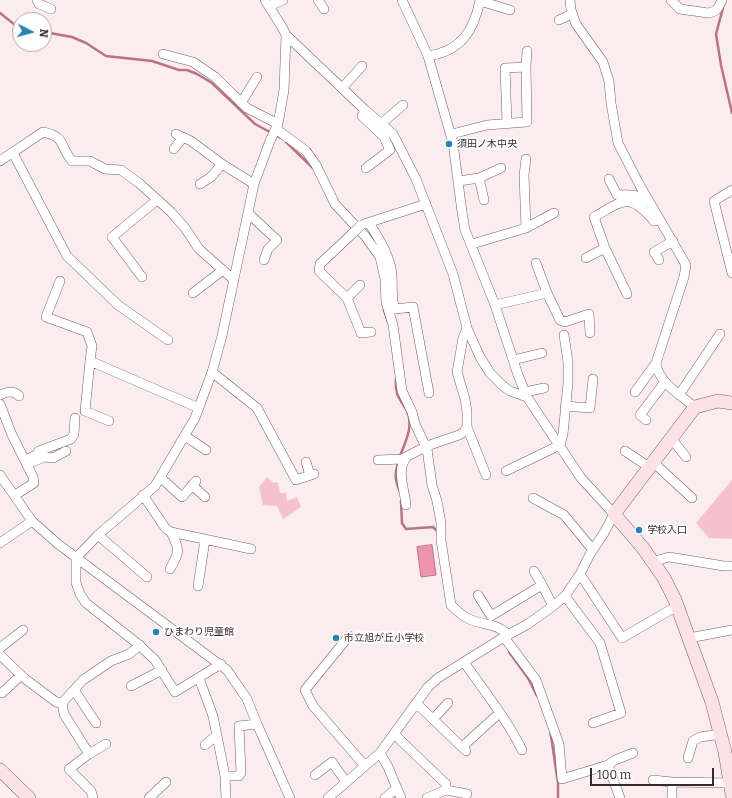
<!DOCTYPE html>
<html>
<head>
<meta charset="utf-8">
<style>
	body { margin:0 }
	#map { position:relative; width:732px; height:798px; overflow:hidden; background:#fbecef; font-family:Bitter,serif }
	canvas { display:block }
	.north { position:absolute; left:12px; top:12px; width:40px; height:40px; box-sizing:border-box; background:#fefefe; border:1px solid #aea9aa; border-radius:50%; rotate:96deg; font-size:11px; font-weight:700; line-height:16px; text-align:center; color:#37292c }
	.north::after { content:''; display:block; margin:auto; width:14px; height:18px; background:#2684b0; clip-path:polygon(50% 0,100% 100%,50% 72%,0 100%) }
	.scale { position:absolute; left:590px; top:768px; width:124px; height:18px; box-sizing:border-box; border:2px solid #37292c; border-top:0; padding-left:5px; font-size:12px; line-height:14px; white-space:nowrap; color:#37292c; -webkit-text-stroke:3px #fefefe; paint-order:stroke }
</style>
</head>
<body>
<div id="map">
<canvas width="732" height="798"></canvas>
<div class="north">N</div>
<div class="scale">100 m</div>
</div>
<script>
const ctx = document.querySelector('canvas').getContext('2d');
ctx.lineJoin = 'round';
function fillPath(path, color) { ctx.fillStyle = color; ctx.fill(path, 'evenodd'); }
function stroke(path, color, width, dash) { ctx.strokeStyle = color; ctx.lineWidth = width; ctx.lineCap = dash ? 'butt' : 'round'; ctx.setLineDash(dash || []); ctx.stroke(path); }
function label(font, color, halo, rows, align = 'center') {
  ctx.font = font + ' Bitter,"Noto Sans JP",serif'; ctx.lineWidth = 4; ctx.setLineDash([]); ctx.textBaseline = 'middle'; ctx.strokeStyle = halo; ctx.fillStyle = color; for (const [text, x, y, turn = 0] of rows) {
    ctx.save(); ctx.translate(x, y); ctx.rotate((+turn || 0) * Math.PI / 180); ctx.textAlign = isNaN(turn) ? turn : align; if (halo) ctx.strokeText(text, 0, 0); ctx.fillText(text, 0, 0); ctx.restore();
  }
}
fillPath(new Path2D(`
	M267,477L274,483L278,482L280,493H286L287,501L297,497L301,507L283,519L277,506L263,505L259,487Z
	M732,480V539L709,538L696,523Z`), '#f6c1ce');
const water = new Path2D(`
	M432,545L436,575L421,577L417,547Z`);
fillPath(water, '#ef94ad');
stroke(water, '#b87486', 1);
stroke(new Path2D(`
	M723,8L716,34L721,65L732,113
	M0,13L20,29
	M44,32L72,37L86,43L106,56L152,61L179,70H187L197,74L212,83L255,124L281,138
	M286,142L314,169
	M384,310L388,322
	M396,380C395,397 400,398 407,411C414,426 405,443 400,456
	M399,461C394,474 395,480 400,492
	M401,501L402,523L406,529L433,527L438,532
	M509,652L528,678L537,696
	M550,729L558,783V798`), '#b87486', 2.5);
const street = new Path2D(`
	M37,0L39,4L51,9
	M265,0L282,27L286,35L365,110L393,134L416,179L453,274L467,328L480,357L490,373L503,386L510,391L527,397
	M318,0L324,9
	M570,0L571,10L576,24L603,62L609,81L611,103L618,143L639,184L686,265L684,277L656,363C658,382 681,396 695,407
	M671,0L680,9L708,13C717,12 719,7 722,0
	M480,1L510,10
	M269,6L283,0
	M559,20L572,14
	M163,54L193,62L215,77L247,108L278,124
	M428,56C461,51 474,31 480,0
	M526,67L527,51
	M343,87L362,66
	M241,103L257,77
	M365,110L362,116L384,137L390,150L366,168
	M382,123L403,105
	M276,129L306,151L316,165L335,204L365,236L380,257L385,279L386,302L393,325L402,391L412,412L415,424L427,449L432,485L437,501L441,523V540L451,605C456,610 462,616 469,619C485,626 493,622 508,634
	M176,134L191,141L222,164
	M452,134L487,125L527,122L526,67L505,68L507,123
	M174,149L183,137
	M13,153L67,256L118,305L168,340
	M526,159L524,175L526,228
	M0,161L43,132C67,137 59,146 72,161H90L105,169L121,170L139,183L171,212L185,228L199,249L234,280
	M479,178L501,168
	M609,179L617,195C631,194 637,194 649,203
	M459,181L479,178L484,200
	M200,184L211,177L222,164L254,184
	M732,190L714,201L732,273
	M248,213L277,240L268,249L264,260
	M369,223C378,237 387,251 391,268C394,282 390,295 395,309L413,307L429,393
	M364,224L426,204
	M353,233L320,264L319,271L347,298L361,333L371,332
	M472,244L526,228L554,213
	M586,258L605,248
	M659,260L654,252L673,241
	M536,263L547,293L560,320L565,322L589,314L590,333
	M142,277L112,237L157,200
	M60,281L46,317L87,332L92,346L90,361
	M193,293L223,270
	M627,294L605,248L594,217C624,200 629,192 654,221L660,220
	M347,298L360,285
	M495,305L547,293
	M513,360L542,353
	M212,372L257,408L296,480L314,474
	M525,392L544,388
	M635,392L656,363
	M0,395C6,392 14,390 19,396
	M679,395L720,334
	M0,404L12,435L33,477L34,483L15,495
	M565,406L590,408L593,379
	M646,420L640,415L665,382
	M109,421L85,411L90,361L199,408
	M467,427L486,475
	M185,436L206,450
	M671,438L686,457
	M560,445L563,434L568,383V362L564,335
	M625,451L649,467
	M25,460L36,455L39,451L71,439L74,434L75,418
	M378,460L402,459L427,446L459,435L464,432L467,427V412L465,399L457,372L463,338L467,328
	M306,462L310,475
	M653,462L692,498
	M30,463L44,457L53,458L66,451
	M506,471L560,445
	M0,475L32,521L58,544L227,670L247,699L257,724L290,798
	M161,478L182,497L196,481
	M192,485L205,497
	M143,495L166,529L171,532L251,549
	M533,498L564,515L593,550
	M406,505C405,491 396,470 406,458
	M98,535L147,577
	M0,543L32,521
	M652,562L669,557L724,566H732
	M170,569C180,551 180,551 171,532
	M534,571L542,585
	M580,574L622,638L677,606
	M198,586L205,540
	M478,595L491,616L542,585L553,606
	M565,596L600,643L621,713L593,723
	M349,636L305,690L313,706L365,766
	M504,637L536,680L559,744L562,779L608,765L620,798
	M689,638L732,630
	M0,648L23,630
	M0,655L24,678L56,702L62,703L64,714L89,754L69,769L91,791L93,798
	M464,662C484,691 506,718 522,750
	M221,664L175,692L155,660L138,644L86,603L80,594L76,583V558L98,535L155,486L195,418L212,372L222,336L254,184L270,141L278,124L284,90L286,35
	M199,678L213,716L225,776
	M131,686L162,670
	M74,690L96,723
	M2,693L21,675
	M62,703L83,680L111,661L129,654L140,645
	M416,703L466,751
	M433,719L448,703
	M394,734L446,784V790L427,798
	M205,745L217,735
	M462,747L495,717
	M380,753L388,767L401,798
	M89,754L106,744
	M688,758L693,741L700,737L721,734
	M608,765L615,760L633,753
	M315,775L332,762L346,782
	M653,780L672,782
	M446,790L467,794
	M149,798L166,782
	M226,798L225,776H239L241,773L239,726L257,724
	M328,798L380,753L428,687L438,678L504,637L528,624L553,606L565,596L580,574L590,554L604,533L614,514L581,478L527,397L518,375L495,305L465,230L462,212L453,143L428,56L402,0
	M385,798L397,788
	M672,798V782L730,783`);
const secondary = new Path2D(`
	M732,403L718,401L695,407L614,514L643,548L664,578L675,600L712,702L725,752L732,794
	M0,770L29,798`);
stroke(street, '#7a5c63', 10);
stroke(secondary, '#7a5c63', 14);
stroke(street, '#fff', 9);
stroke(secondary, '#fde1e8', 13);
const streetBridge = new Path2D(`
	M353,233L360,226`);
stroke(streetBridge, '#7a5c63', 10, []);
stroke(streetBridge, '#fff', 9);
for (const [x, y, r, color] of [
	[449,144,4,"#2684b0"],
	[639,530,4,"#2684b0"],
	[156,632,4,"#2684b0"],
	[336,638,4,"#2684b0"]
]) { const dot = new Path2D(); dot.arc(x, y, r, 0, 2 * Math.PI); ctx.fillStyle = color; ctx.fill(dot); stroke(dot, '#fefefe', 1.5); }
label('10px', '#37292c', '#fefefe', [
	["須田ノ木中央",457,144],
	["学校入口",647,530],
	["ひまわり児童館",164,632],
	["市立旭が丘小学校",344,638]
], 'left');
</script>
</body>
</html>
